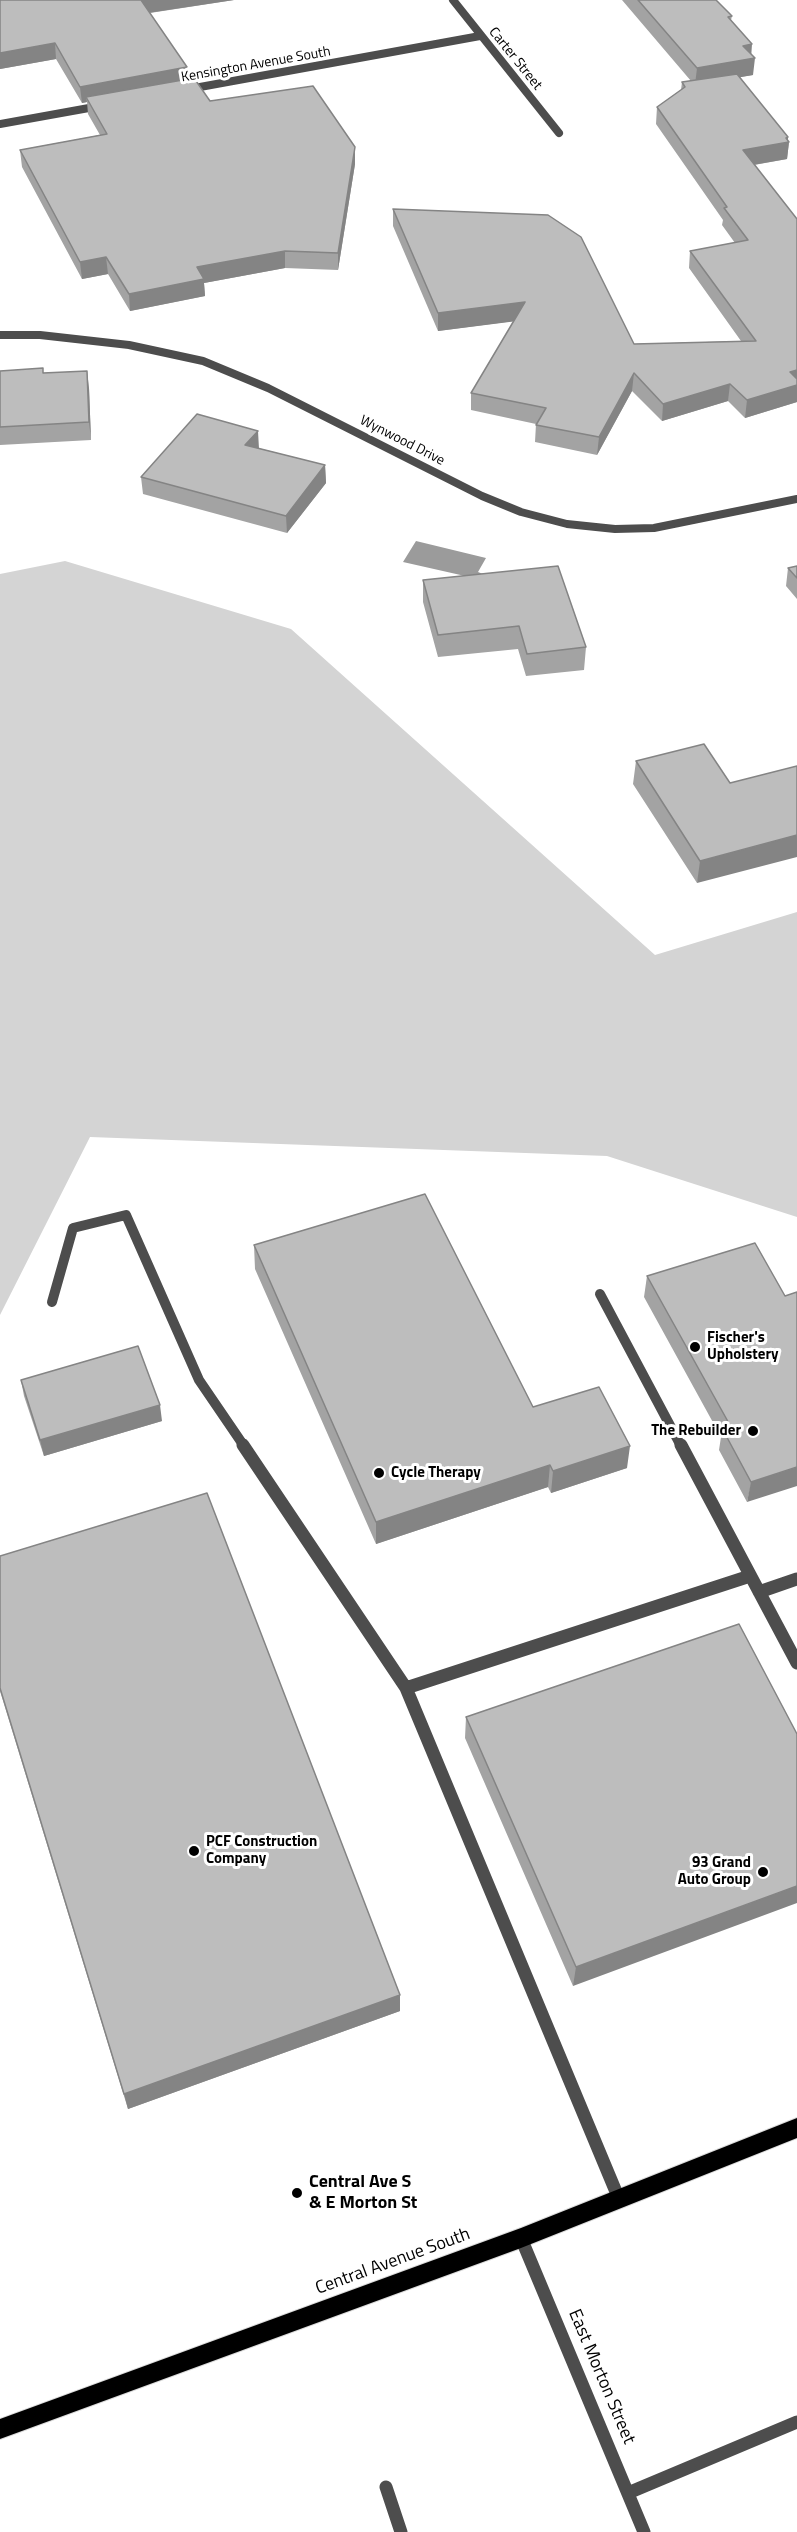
<!DOCTYPE html>
<html>
<head>
<meta charset="utf-8">
<style>
	body { margin:0 }
	canvas { display:block; background:#fff }
</style>
</head>
<body>
<canvas width="797" height="2532"></canvas>
<script>
const ctx = document.querySelector('canvas').getContext('2d');
ctx.lineJoin = 'round';
function fillPath(path, color) { ctx.fillStyle = color; ctx.fill(path, 'evenodd'); }
function stroke(path, color, width, dash) { ctx.strokeStyle = color; ctx.lineWidth = width; ctx.lineCap = dash ? 'butt' : 'round'; ctx.setLineDash(dash || []); ctx.stroke(path); }
function label(font, color, halo, rows, align = 'center') {
  ctx.font = font + ' "Titillium Web",sans-serif'; ctx.lineWidth = 6; ctx.setLineDash([]); ctx.textBaseline = 'middle'; ctx.strokeStyle = halo; ctx.fillStyle = color; for (const [text, x, y, turn = 0] of rows) {
    ctx.save(); ctx.translate(x, y); ctx.rotate((+turn || 0) * Math.PI / 180); ctx.textAlign = isNaN(turn) ? turn : align; if (halo) ctx.strokeText(text, 0, 0); ctx.fillText(text, 0, 0); ctx.restore();
  }
}
fillPath(new Path2D(`
	M65,561L291,629L655,955L797,912V1217L607,1156L90,1137L0,1315V574Z`), '#d4d4d4');
fillPath(new Path2D(`
	M416,541L486,558L478,572L483,574L465,576L403,562Z`), '#9b9b9b');
const major = new Path2D(`
	M797,2118V2138L521,2248L0,2439V2419L521,2228Z`);
stroke(major, '#dbdbdb', 2);
stroke(new Path2D(`
	M453,0L559,133
	M189,89L480,36
	M0,124L100,106
	M0,335H40L129,345L203,361L268,388L482,496L521,512L567,524L615,529L654,528L797,499`), '#4d4d4d', 8);
stroke(new Path2D(`
	M600,1294L681,1446
	M52,1302L73,1228L126,1215L199,1380L244,1446`), '#4d4d4d', 10);
stroke(new Path2D(`
	M243,1445L406,1688
	M681,1445L797,1663
	M759,1592L797,1579
	M619,2199L406,1688L750,1576
	M521,2238L644,2532
	M386,2487L401,2532
	M628,2493L797,2422`), '#4d4d4d', 13);
fillPath(major, '#000');
fillPath(new Path2D(`
	M0,0H234L150,13L188,79L210,101L355,164L338,270L285,268L204,283L205,296L130,311L108,274L82,279L22,167L20,150L100,135L88,114L87,102L82,103L56,59L0,69Z
	M622,0H716L732,16L731,20L751,54L753,75L740,77L789,142L787,159L754,165L797,219V402L745,418L728,401L662,421L632,391L597,455L535,442L536,424L471,410V393L514,321L438,331L393,226V209L634,344L741,341L689,268L690,251L735,243L722,225L723,220L656,124L657,107L681,90L682,82L691,81Z
	M0,371L43,373L89,388L91,440L0,445Z
	M258,431V448L325,465L326,483L287,533L143,494L141,477Z
	M797,566V599L786,586L788,568Z
	M423,580L586,647L584,670L526,676L518,649L438,657L423,602Z
	M636,761L730,783L697,883L633,784Z
	M254,1245L533,1407L627,1468L551,1493L548,1487L376,1544L255,1269Z
	M647,1276L785,1296L797,1292L747,1502L719,1450L721,1437L644,1297Z
	M21,1380L162,1421L44,1456L24,1396Z
	M0,1556L400,1995V2011L128,2109L0,1691Z
	M739,1624L573,1986L465,1738L466,1717Z`), '#a3a3a3');
fillPath(new Path2D(`
	M140,0H234L141,14Z
	M55,43L56,59L0,69V53Z
	M752,44L751,59L755,58L753,75L695,85L697,68L743,46Z
	M187,67L188,83L86,97L87,102L82,103L80,87Z
	M788,137V143L789,142L787,159L741,167L743,150Z
	M355,147V164L338,270V253Z
	M285,251V268L204,283L205,296L130,311L129,294L197,267Z
	M106,257L108,274L82,279L80,262Z
	M525,302V320L438,331V313Z
	M797,370V402L745,418L747,400L790,372Z
	M87,371L89,388L91,440L89,422Z
	M634,373L632,391L597,455L599,437Z
	M730,384L728,401L662,421L663,404Z
	M258,431L259,449L245,445Z
	M325,465L326,483L287,533L286,516Z
	M797,835V857L697,883L700,861Z
	M160,1405L162,1421L44,1456L40,1440Z
	M630,1446L627,1468L551,1493L553,1471Z
	M550,1465L548,1487L376,1544V1522Z
	M797,1467V1486L747,1502L751,1482Z
	M797,1886V1903L573,1986L576,1967Z
	M400,1995V2011L128,2109L124,2094Z`), '#848484');
const building = new Path2D(`
	M0,0H141L187,67L80,87L55,43L0,53Z
	M638,0H716L732,16L728,17L752,44L743,46L755,58L697,68Z
	M737,74L788,137L786,138L789,142L743,150L797,219V370L790,372L797,379V385L747,400L730,384L663,404L634,373L599,437L536,425L546,408L471,393L525,302L438,313L393,209L548,215L581,237L634,344L756,341L690,251L748,240L724,208L727,207L657,107L685,87L682,82Z
	M194,78L210,101L313,86L355,147L338,253L285,251L197,267L204,279L129,294L106,257L80,262L20,150L107,134L86,97Z
	M43,368V373L87,371L89,422L0,427V371Z
	M197,414L258,431L245,445L325,465L286,516L141,477Z
	M558,566L586,647L527,654L519,626L438,635L423,580Z
	M797,566V578L788,568Z
	M704,744L730,783L797,766V835L700,861L636,761Z
	M425,1194L533,1407L599,1387L630,1446L553,1471L550,1465L376,1522L254,1245Z
	M755,1243L785,1296L797,1292V1467L751,1482L723,1430L731,1427L647,1276Z
	M138,1346L160,1405L40,1440L21,1380Z
	M207,1493L400,1995L124,2094L0,1688V1556Z
	M739,1624L797,1734V1886L576,1967L466,1717Z`);
fillPath(building, '#bdbdbd');
stroke(building, '#848484', 1.5);
for (const [x, y, r, color] of [
	[695,1347,6,"#000"],
	[753,1431,6,"#000"],
	[379,1473,6,"#000"],
	[194,1851,6,"#000"],
	[763,1872,6,"#000"],
	[297,2193,6,"#000"]
]) { const dot = new Path2D(); dot.arc(x, y, r, 0, 2 * Math.PI); ctx.fillStyle = color; ctx.fill(dot); stroke(dot, '#fff', 2); }
label('14px', '#000', '#fff', [
	["Carter Street",515,59,51],
	["Kensington Avenue South",256,65,-10],
	["Wynwood Drive",402,441,27]
]);
label('bold 15px', '#000', '#fff', [
	["Fischer's",707,1338],
	["Upholstery",707,1355],
	["The Rebuilder",741,1431,"right"],
	["Cycle Therapy",391,1473],
	["PCF Construction",206,1842],
	["Company",206,1859],
	["93 Grand",751,1863,"right"],
	["Auto Group",751,1880,"right"]
], 'left');
label('bold 18px', '#000', '#fff', [
	["Central Ave S",309,2183],
	["& E Morton St",309,2204]
], 'left');
label('18px', '#000', '#fff', [
	["Central Avenue South",393,2262,-20],
	["East Morton Street",601,2377,67]
]);
</script>
</body>
</html>
